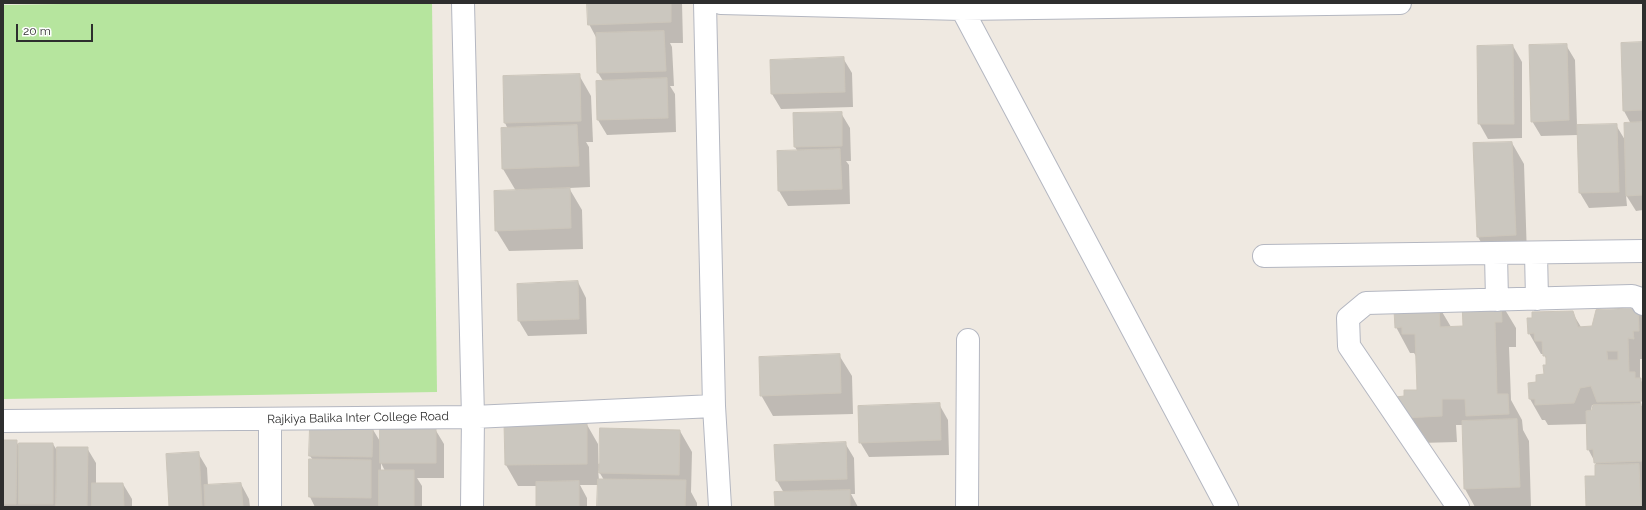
<!DOCTYPE html>
<html>
<head>
<meta charset="utf-8">
<style>
	body { margin:0 }
	#map { position:relative; width:1646px; height:510px; overflow:hidden; background:#efe9e1; font-family:Raleway,sans-serif }
	canvas { display:block }
	.frame { position:absolute; inset:0; border:4px solid #2e2e2e; pointer-events:none }
	.scale { position:absolute; left:16px; top:24px; width:77px; height:18px; box-sizing:border-box; border:2px solid #2e2e2e; border-top:0; padding-left:5px; font-size:12px; line-height:14px; white-space:nowrap; color:#2e2e2e; -webkit-text-stroke:3px #fff; paint-order:stroke }
</style>
</head>
<body>
<div id="map">
<canvas width="1646" height="510"></canvas>
<div class="frame"></div>
<div class="scale">20 m</div>
</div>
<script>
const ctx = document.querySelector('canvas').getContext('2d');
ctx.lineJoin = 'round';
function fillPath(path, color) { ctx.fillStyle = color; ctx.fill(path, 'evenodd'); }
function stroke(path, color, width, dash) { ctx.strokeStyle = color; ctx.lineWidth = width; ctx.lineCap = dash ? 'butt' : 'round'; ctx.setLineDash(dash || []); ctx.stroke(path); }
function label(font, color, halo, rows, align = 'center') {
  ctx.font = font + ' Raleway,sans-serif'; ctx.lineWidth = 3.5; ctx.setLineDash([]); ctx.textBaseline = 'middle'; ctx.strokeStyle = halo; ctx.fillStyle = color; for (const [text, x, y, turn = 0] of rows) {
    ctx.save(); ctx.translate(x, y); ctx.rotate((+turn || 0) * Math.PI / 180); ctx.textAlign = isNaN(turn) ? turn : align; if (halo) ctx.strokeText(text, 0, 0); ctx.fillText(text, 0, 0); ctx.restore();
  }
}
fillPath(new Path2D(`
	M123,3H432L437,392L3,399V5Z`), '#b6e59e');
fillPath(new Path2D(`
	M588,3H682L683,43H670L672,47L674,86H670L675,94L676,132L607,135L598,120L603,81L598,73L597,39L589,24Z
	M1643,43V210L1636,211L1626,195L1627,206L1589,208L1580,193L1578,135L1541,136L1532,121L1566,45L1575,60L1577,126L1616,125L1625,140L1631,124L1624,111Z
	M1513,46L1522,62V138L1488,139L1479,123Z
	M843,58L852,73L853,107L781,109L772,94L771,61Z
	M579,75L591,96L593,142H586L589,147L590,187L569,188L582,210L583,249L509,251L496,230L516,191L503,169L508,129L505,123L504,77Z
	M841,113L850,128L851,161H846L849,165L850,204L788,206L779,191L778,152H798L795,147L794,114Z
	M1512,143L1524,164L1527,256L1490,258L1478,237Z
	M578,282L586,298L587,334L528,336L519,321Z
	M1501,303L1516,328V347H1509L1511,400L1522,420L1523,430L1529,441L1531,507H1475L1465,489L1463,425H1456L1457,442L1420,443L1412,438L1405,397L1418,391L1417,358L1414,353H1410L1396,327L1438,305L1451,327H1464Z
	M1638,309L1643,318V359H1640V379L1643,384V507H1587L1596,477L1597,466L1588,449L1587,424L1548,425L1545,420H1542L1530,399L1537,383L1545,375L1547,361L1544,354H1541L1529,333L1572,312L1581,327H1593ZM1640,391L1642,393L1643,405L1641,406ZM1592,405L1594,406L1593,411H1591Z
	M839,355L852,376L853,414L773,416L761,395Z
	M939,404L948,420L949,455L869,457L860,442Z
	M586,423L598,444V464L680,431L692,452L691,492L697,503V507H598L599,485H580L587,498V507H537V486H518L506,465ZM598,470L604,480H599Z
	M311,428H372L381,443L435,429L444,444V478H417L422,486V507H315L310,497V460H313L310,456ZM381,463L385,471H381Z
	M3,441H16L20,448L53,444L58,452L87,448L96,463V484H123L132,499V507H3Z
	M845,443L854,458L855,494H851L858,507H776L784,493L777,481Z
	M198,453L207,468L208,486L241,484L249,499L250,507H170Z`), '#0003');
const building = new Path2D(`
	M587,3H671V22L588,25Z
	M664,31L666,71L597,73L596,33Z
	M1643,42V110L1623,111L1621,43Z
	M1567,44L1569,120L1531,122L1529,45Z
	M1513,45L1514,124H1478L1477,46Z
	M844,57L845,92L771,94L770,60Z
	M580,74L581,121L504,123L503,76Z
	M667,78L668,118L597,120L596,81Z
	M842,112V146L794,147L793,113Z
	M1643,122V195L1626,196L1624,123Z
	M1617,124L1619,192L1579,193L1577,125Z
	M577,125L579,166L502,169L501,128Z
	M1512,142L1516,235L1477,237L1473,143Z
	M840,149L842,189L778,191L777,151Z
	M570,188L571,228L495,231L494,191Z
	M578,281L579,319L518,321L517,284Z
	M1501,302L1502,322H1495L1497,394H1508L1509,414L1466,416L1465,399H1442V416L1405,418L1396,397L1404,396V390H1417L1415,334H1402V327L1395,328L1394,310L1439,304L1440,327L1463,326L1462,303Z
	M1638,308L1639,331H1633L1634,339L1628,338L1629,372H1635V378H1641L1642,401L1597,402L1591,386L1580,388L1574,403L1535,405V399H1529L1528,383L1536,382V375L1544,374L1543,365H1546V356H1543L1542,341H1535L1534,333L1528,334L1527,318H1532V312L1573,311L1578,327L1592,326L1596,310ZM1607,351H1618V360H1608Z
	M840,354L841,393L760,396L759,357Z
	M940,403L941,440L859,443L858,406Z
	M1641,404L1643,461L1594,463L1593,449L1587,450L1586,411L1592,410L1593,405Z
	M1517,419L1520,487L1464,489L1462,421Z
	M587,422V464L505,465L504,423Z
	M310,427H373L372,457L309,456Z
	M380,428H436V463H380Z
	M600,428L680,430L679,475L599,473Z
	M3,440H17L16,504H3Z
	M846,442L847,479L776,481L774,445Z
	M19,443H53V504H19Z
	M57,447H88L87,507H56Z
	M199,452L202,507H169L166,454Z
	M309,459L371,460V498L309,497Z
	M1639,464L1641,507H1586L1585,476H1595V465Z
	M379,470H414V507H379Z
	M598,479L686,480L685,507H597Z
	M579,481V507H536V482Z
	M92,483H123L124,507H92Z
	M241,483L243,507H205L204,485Z
	M850,490V507H775L774,492Z`);
fillPath(building, '#cbc7bf');
stroke(building, '#cbc5ba', 1);
const minor = new Path2D(`
	M463,3L473,417L472,507
	M705,3L714,406L720,507
	M721,3L962,9L1400,3
	M962,9L1227,507
	M1536,253L1537,299
	M1496,254L1497,300
	M1264,256L1643,251
	M3,421L473,417L714,406
	M270,507V419
	M967,507L968,340
	M1458,507L1349,346L1348,318L1366,303L1632,296L1641,299L1643,304`);
stroke(minor, '#b4b7c1', 24);
stroke(minor, '#fff', 22);
label('12px', '#2e2e2e', '#fff', [
	["Rajkiya Balika Inter College Road",358,418,-1]
]);
</script>
</body>
</html>
